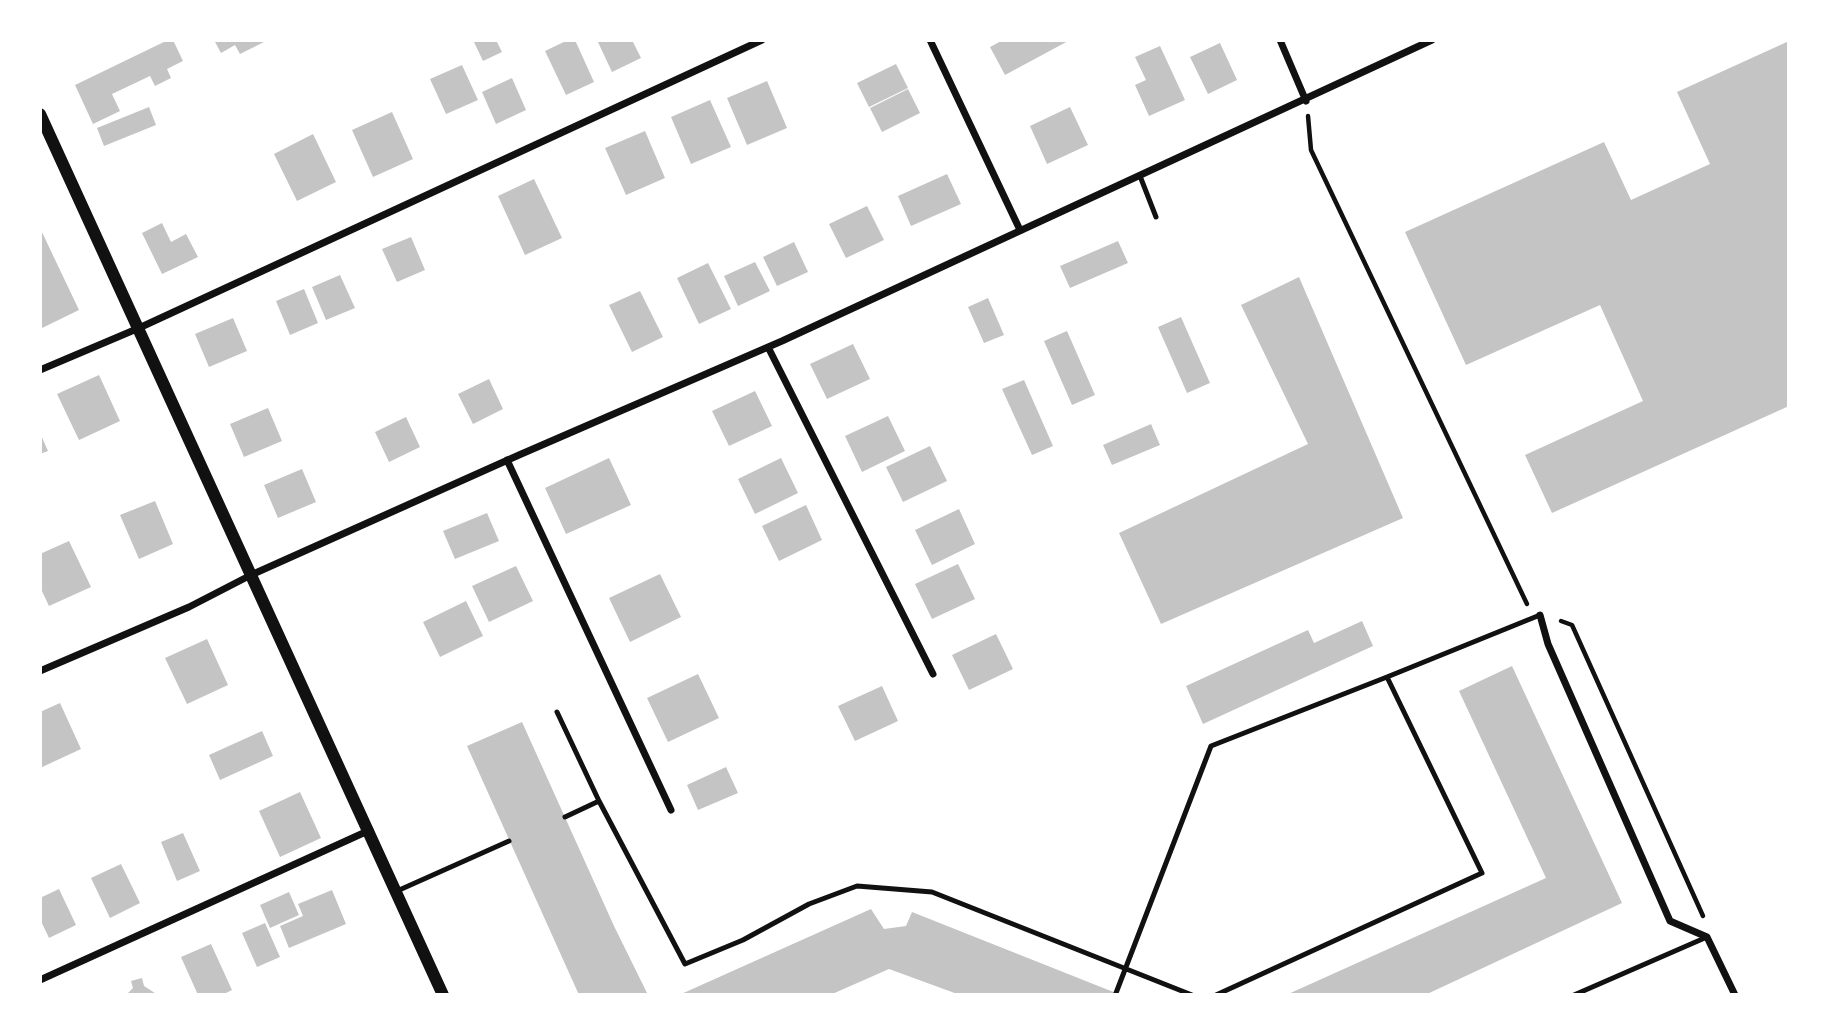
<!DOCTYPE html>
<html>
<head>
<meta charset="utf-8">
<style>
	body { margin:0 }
	#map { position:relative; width:1829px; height:1035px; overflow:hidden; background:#fff; font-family:Raleway,sans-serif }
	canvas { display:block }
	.frame { position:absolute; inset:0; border:42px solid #fff; pointer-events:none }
</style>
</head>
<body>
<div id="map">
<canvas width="1829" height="1035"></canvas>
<div class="frame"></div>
</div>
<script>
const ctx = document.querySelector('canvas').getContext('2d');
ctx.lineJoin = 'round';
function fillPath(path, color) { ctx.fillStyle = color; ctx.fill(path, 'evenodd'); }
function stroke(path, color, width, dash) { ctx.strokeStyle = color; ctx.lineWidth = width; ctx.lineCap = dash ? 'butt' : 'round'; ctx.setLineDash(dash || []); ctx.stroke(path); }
fillPath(new Path2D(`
	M168,40H173L183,61L167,69L171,78L155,86L150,76L112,94L120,111L93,124L75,85Z
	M214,40H268L240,54L235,45L221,53Z
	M473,40H496L502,52L483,61Z
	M568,40H575L594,82L566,95L545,51Z
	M597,40H632L641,58L612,72Z
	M1003,40H1070L1005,75L990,47Z
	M1789,41V406L1552,513L1525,455L1643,401L1600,305L1466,365L1405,232L1604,142L1631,200L1710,164L1677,92Z
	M1220,43L1237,80L1208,94L1190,57Z
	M1160,46L1185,100L1149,116L1135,85L1146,80L1135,57Z
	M896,64L908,88L869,107L857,83Z
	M462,65L478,100L446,114L430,79Z
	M512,78L526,110L496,124L482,92Z
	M767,81L787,128L747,145L727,98Z
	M908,89L920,113L882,132L870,108Z
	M710,100L731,147L691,164L671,117Z
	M149,107L156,125L104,146L97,128Z
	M1070,107L1088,145L1047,164L1030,126Z
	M392,112L413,159L373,177L352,130Z
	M645,131L665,178L626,195L605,148Z
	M313,134L336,182L297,201L274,154Z
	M947,174L961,204L911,226L898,196Z
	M534,179L562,238L525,255L498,196Z
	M867,206L884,240L846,258L829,224Z
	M162,223L171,242L186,234L198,257L162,274L142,233Z
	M40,228L79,310L40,329Z
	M411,237L425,270L397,282L382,249Z
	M1118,241L1128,263L1070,288L1060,266Z
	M794,242L808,272L777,286L763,257Z
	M755,262L770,291L738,306L724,276Z
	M708,263L731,309L699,324L677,278Z
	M340,275L355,308L326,320L312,287Z
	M1299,277L1403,518L1161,624L1119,533L1308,444L1241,305Z
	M304,289L318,323L290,335L276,301Z
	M640,291L663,337L632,352L609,305Z
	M988,298L1004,335L984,343L968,307Z
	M1181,317L1210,383L1187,393L1158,327Z
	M233,318L247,351L209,367L195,334Z
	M1067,331L1095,395L1072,405L1044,341Z
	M853,344L870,379L827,399L810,364Z
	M99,375L120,421L79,440L57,394Z
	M489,379L503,409L473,424L458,394Z
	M1024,380L1053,446L1032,455L1002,389Z
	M755,391L772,426L729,446L712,411Z
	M268,408L282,441L244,457L230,424Z
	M888,416L905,451L862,472L845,436Z
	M406,417L420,447L389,462L375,432Z
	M1151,424L1160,445L1112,465L1103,445Z
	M40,433L48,451L40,454Z
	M930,446L947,481L903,502L886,467Z
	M609,458L631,505L566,534L545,488Z
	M781,458L798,493L755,514L738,479Z
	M302,469L316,502L278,518L264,485Z
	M155,501L173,544L139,559L120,515Z
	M806,505L822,540L779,561L762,526Z
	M959,509L975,544L932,565L915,530Z
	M487,513L499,541L455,559L443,531Z
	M69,541L91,587L49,606L40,587V554Z
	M958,564L975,599L932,619L915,584Z
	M516,566L533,601L489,622L472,586Z
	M660,574L681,617L630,642L609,598Z
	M466,601L483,636L440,657L423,622Z
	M1362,621L1373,646L1203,724L1186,686L1308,630L1314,643Z
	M996,634L1013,669L969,690L952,655Z
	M207,639L228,685L187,704L165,658Z
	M1512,666L1622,903L1425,995H1286L1546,878L1459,691Z
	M698,674L719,718L668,742L647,698Z
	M882,686L898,721L855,741L838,706Z
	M60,703L81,749L40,768V712Z
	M522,722L614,926L648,995H579L467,746Z
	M262,731L273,756L220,780L209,755Z
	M726,767L738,793L698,810L687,785Z
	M300,792L321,838L280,857L259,811Z
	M183,833L200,871L177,881L161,842Z
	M121,864L140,903L110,918L91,878Z
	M59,889L76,925L49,938L40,919V898Z
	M332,890L346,924L289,948L280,926L303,916L298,904Z
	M289,892L299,915L270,928L260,905Z
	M871,909L884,929L906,926L912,912L1121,995H960L889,969L830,995H679Z
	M265,923L280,957L257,967L242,933Z
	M211,944L232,990L222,995H198L181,957Z
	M142,978L144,986L158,995H126L133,988L131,981Z`), '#c4c4c4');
stroke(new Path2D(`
	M1308,116L1311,150L1527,604
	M1561,621L1572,625L1703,916`), '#111', 4.5);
stroke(new Path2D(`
	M1140,176L1156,217
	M1387,677L1540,615
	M557,712L599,801
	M565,817L599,801L685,964L743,940L809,904L857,886L932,892L1192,995
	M397,891L509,841
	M1116,993L1211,746L1387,677L1482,873L1216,995
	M1574,995L1707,937`), '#111', 5);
stroke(new Path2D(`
	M930,40L1020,230
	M1280,40L1306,101
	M768,347L933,674
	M40,370L139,328L762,40
	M507,460L671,810
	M1540,615L1548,644L1670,921L1707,937L1735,995
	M40,671L189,607L251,575L519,455L782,341L1432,40
	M40,980L370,830`), '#111', 7);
stroke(new Path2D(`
	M40,114L443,995`), '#111', 12);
</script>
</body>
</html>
